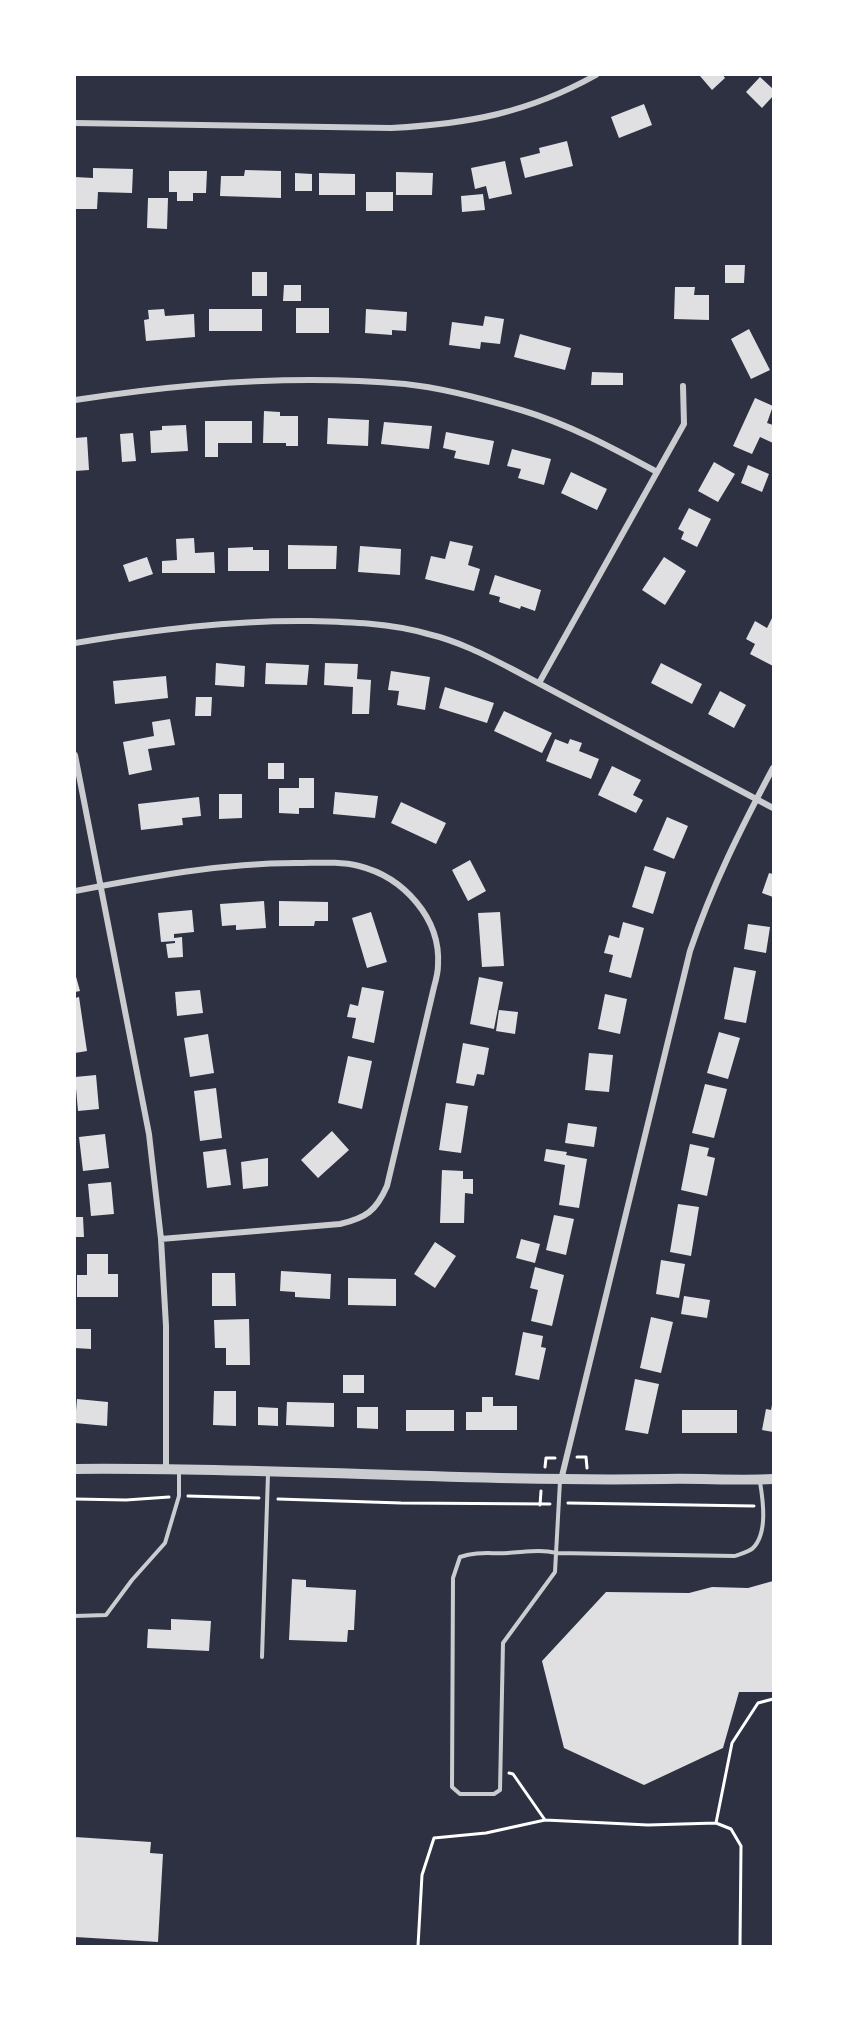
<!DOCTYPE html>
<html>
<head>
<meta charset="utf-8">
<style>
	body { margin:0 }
	#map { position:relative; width:848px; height:2021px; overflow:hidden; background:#2d3142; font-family:Overpass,sans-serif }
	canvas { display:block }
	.frame { position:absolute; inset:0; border:76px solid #fff; pointer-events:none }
</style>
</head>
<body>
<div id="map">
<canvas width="848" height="2021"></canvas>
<div class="frame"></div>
</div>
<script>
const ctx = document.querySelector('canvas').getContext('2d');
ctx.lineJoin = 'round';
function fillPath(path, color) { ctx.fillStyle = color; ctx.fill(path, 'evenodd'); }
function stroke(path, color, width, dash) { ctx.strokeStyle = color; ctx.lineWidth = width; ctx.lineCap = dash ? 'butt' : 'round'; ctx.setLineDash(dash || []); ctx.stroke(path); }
fillPath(new Path2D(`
	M701,75H723L725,78L712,90L700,76Z
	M760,77L773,89V96L762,108L746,92Z
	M644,104L652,125L619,138L611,117Z
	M567,141L573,166L525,178L520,158L540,153L539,148Z
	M505,161L512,194L489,199L486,186L475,189L471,168Z
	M93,168L133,169L132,193L98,192L97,209H75V177L93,178Z
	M245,170L281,171V198L220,196L221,176H244Z
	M169,171H207L206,193H193V201H177V192H169Z
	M396,172L433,173L432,195H396Z
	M295,173L312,174V191H295Z
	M319,173L355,174V195H319Z
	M366,192H393V211H366Z
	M483,194L485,210L462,212L461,196Z
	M148,198H168L167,229L147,228Z
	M725,265H745L744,283H725Z
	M252,272H267V296H252Z
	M284,285H301V301H283Z
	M675,287H695L694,295H709V320L674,319Z
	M296,308H329V333H296Z
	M164,309L165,316L194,314L195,337L146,341L144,320L149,319L148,310Z
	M209,309H262V331H209Z
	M366,309L407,312L406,331L392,330V335L365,333Z
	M485,316L504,319L500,344L481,342L480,349L449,345L452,322L483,326Z
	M749,329L770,370L751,379L731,339Z
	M520,334L571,348L565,370L514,357Z
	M592,372L623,373V385H591Z
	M755,398L773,406L767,423L773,425V443L760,437L752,454L733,446Z
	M264,411L280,412V416H298V446H286V443H263Z
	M328,418L369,420L368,446L327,444Z
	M205,421H252V443H218V457H205Z
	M384,422L432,426L429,449L381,444Z
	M186,425L188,451L151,453L150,431L162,430V426Z
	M446,432L494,441L489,465L454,458L456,451L443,448Z
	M133,433L136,461L122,462L120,434Z
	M87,437L89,470L75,471V438Z
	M512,449L551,459L544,485L518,478L521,469L507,466Z
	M714,462L735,474L718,502L698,491Z
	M748,465L769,474L762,492L741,483Z
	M571,472L607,489L597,510L561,493Z
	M689,508L711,519L697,547L681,539L684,532L678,529Z
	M194,538L195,553L214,552L215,573H162V561L177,560L176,539Z
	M450,541L473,546L468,565L480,569L474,591L425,579L431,556L445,559Z
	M288,545L337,546L336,569H288Z
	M360,546L401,549L400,575L358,572Z
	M253,547V550H269V571H228V548Z
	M147,557L153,574L129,582L123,565Z
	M664,557L686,571L665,605L642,590Z
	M495,575L541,590L535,611L521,606L520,609L499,602L500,597L489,594Z
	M773,616V666L750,654L755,644L746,639L755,621L767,628Z
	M216,663L245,666L244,687L215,685Z
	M266,663L309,665L307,685L265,684Z
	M325,663L358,664L357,679L371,680L369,714H352L353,687L324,685Z
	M661,663L702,684L692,704L651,683Z
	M391,671L430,677L425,710L397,705L399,691L388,690Z
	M166,676L168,698L115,704L113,681Z
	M445,687L494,703L487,723L439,708Z
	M720,691L746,705L734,728L708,714Z
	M196,697H212L211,716H195Z
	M504,711L552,733L542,753L494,731Z
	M170,719L175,745L148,749L152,770L129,775L123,742L154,736L152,722Z
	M555,739L568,744L570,739L582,743L579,751L599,759L591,779L546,761Z
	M268,763H284V779H268Z
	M612,766L641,780L633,795L643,800L636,813L598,795Z
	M299,778H314V808H299V814L279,813V788H299Z
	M335,792L378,796L375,818L333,814Z
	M219,794H242V818L219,819Z
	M199,797L201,816L182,818L183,825L141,830L138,804Z
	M401,802L446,823L436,844L391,823Z
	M667,817L688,826L674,859L653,850Z
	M470,860L486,891L468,901L452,870Z
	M645,866L666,872L653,914L632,907Z
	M769,873L773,874V897L762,893Z
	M264,901L266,928L236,930V925L222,926L220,904Z
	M279,901L328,902V921H315L314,926H279Z
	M192,910L194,932L174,934V938L182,937L183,957L168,958L166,944L175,943V941L161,942L158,913Z
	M371,912L387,962L367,968L352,918Z
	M500,912L504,966L482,967L478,913Z
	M623,922L644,928L631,978L609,972L613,955L604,953L609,935L619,938Z
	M748,924L770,927L766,953L744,949Z
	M734,967L756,971L746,1023L724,1019Z
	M75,973L80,991L75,992Z
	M479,977L503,982L494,1029L470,1024Z
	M362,987L384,991L374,1043L352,1038L356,1018L347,1017L350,1004L358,1006Z
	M200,990L203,1013L177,1016L175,992Z
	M605,994L627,999L620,1034L598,1029Z
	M79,997L87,1051L75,1053V998Z
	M499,1010L518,1012L515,1034L496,1031Z
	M719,1032L740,1038L728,1079L707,1073Z
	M208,1034L214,1073L190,1077L184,1038Z
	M463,1043L489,1048L484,1075L477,1074L474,1086L456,1083Z
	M589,1053L613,1055L609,1092L585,1090Z
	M348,1056L372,1061L362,1109L338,1103Z
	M96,1075L99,1109L78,1111L75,1077Z
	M705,1084L727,1089L714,1138L692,1133Z
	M216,1088L222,1138L200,1141L194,1091Z
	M446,1103L468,1106L461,1153L439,1150Z
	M568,1123L597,1127L594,1147L565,1143Z
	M332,1131L349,1150L318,1178L301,1160Z
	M105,1134L109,1168L83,1171L79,1137Z
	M690,1144L709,1148L707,1156L715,1158L707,1196L681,1190Z
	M226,1149L231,1185L207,1188L203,1152Z
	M546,1149L567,1152L566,1155L587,1159L579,1208L559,1205L565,1165L544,1161Z
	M268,1158V1186L243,1189L241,1162Z
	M442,1170L463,1171V1179H473V1194L465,1193L464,1223H440Z
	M111,1182L114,1214L91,1216L88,1184Z
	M678,1204L699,1207L691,1256L670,1252Z
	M554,1215L574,1219L566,1255L546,1250Z
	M75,1217H83L84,1237H75Z
	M521,1239L540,1244L535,1263L516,1258Z
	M435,1242L456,1256L435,1288L414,1274Z
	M87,1254H108V1274H118V1297H77V1275H87Z
	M661,1260L685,1264L679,1298L656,1294Z
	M535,1267L564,1275L552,1326L531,1321L538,1290L530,1288Z
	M281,1271L331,1274L330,1299L295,1297V1292L280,1291Z
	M212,1273H235L236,1306H212Z
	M348,1278L396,1279V1306L348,1305Z
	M684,1296L710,1300L707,1318L681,1314Z
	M651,1317L673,1322L661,1373L640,1368Z
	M249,1319L250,1365H226V1348H215L214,1320Z
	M75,1329H91V1349L75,1348Z
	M523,1332L543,1336L541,1347L546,1348L539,1380L515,1375Z
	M343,1375H364V1393H343Z
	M635,1379L659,1384L648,1434L625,1430Z
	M214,1391H236V1426L213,1425Z
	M482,1397H493V1406H517V1430H466V1412H482Z
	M77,1399L108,1402L107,1426L75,1423Z
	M287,1402L334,1403V1427L286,1425Z
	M772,1405H773V1432L762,1430L766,1409L771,1410Z
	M258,1407L278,1408V1426L258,1425Z
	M357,1407H378V1429L357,1428Z
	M406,1410H454V1431H406Z
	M682,1410H737V1433H682Z
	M292,1579L306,1580V1587L356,1590L354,1630H348L347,1642L289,1640Z
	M773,1581V1692H739L723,1748L644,1785L564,1748L542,1661L606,1592L689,1593L712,1587L748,1588Z
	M171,1619L211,1621L209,1651L147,1648L148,1629L171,1630Z
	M75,1837L151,1842L150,1853L163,1854L158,1942L75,1937Z`), '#e0e0e3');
stroke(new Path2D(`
	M577,1457H586L587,1468
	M545,1467L546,1458H555
	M188,1496L259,1498
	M75,1499L126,1500L169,1497
	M278,1499L401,1503L550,1504
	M568,1503L754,1506
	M540,1505L541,1491
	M509,1773L513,1774L545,1820L648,1825L716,1823L732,1743L758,1703L773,1699
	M716,1823L731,1829L741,1846L740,1946
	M418,1946L422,1875L434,1838L486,1833L545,1820`), '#fff', 3);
stroke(new Path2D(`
	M560,1481L555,1572L503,1643L500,1790L494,1794H460L452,1787L453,1578L460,1557C477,1551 491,1554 508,1553C526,1552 540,1549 557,1553L735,1556C740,1554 749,1552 753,1548C768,1533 763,1500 760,1482
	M75,1616L106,1615L132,1580L165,1543L179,1496V1472
	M262,1657L268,1474`), '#caccd0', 4);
stroke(new Path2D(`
	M75,123L391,128C468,124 528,113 596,75
	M75,400C183,383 296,374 405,384C444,388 484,399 521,410C568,424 613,448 657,472
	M75,643C153,630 231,620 310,621C350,622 390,623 428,634C458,641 485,655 512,669L773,808
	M539,683L684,424L683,386
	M75,755L149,1134L161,1239L166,1326V1468
	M75,891C148,877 221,863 296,863C317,863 339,861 359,866C403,877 441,918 438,965C438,972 436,980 434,987L387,1186C376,1211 366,1218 340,1224L161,1239
	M561,1480L690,951C712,886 741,828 773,768`), '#caccd0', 6);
stroke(new Path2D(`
	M75,1469C272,1467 468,1482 664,1479C700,1478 737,1481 773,1479`), '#caccd0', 10);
</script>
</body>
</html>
